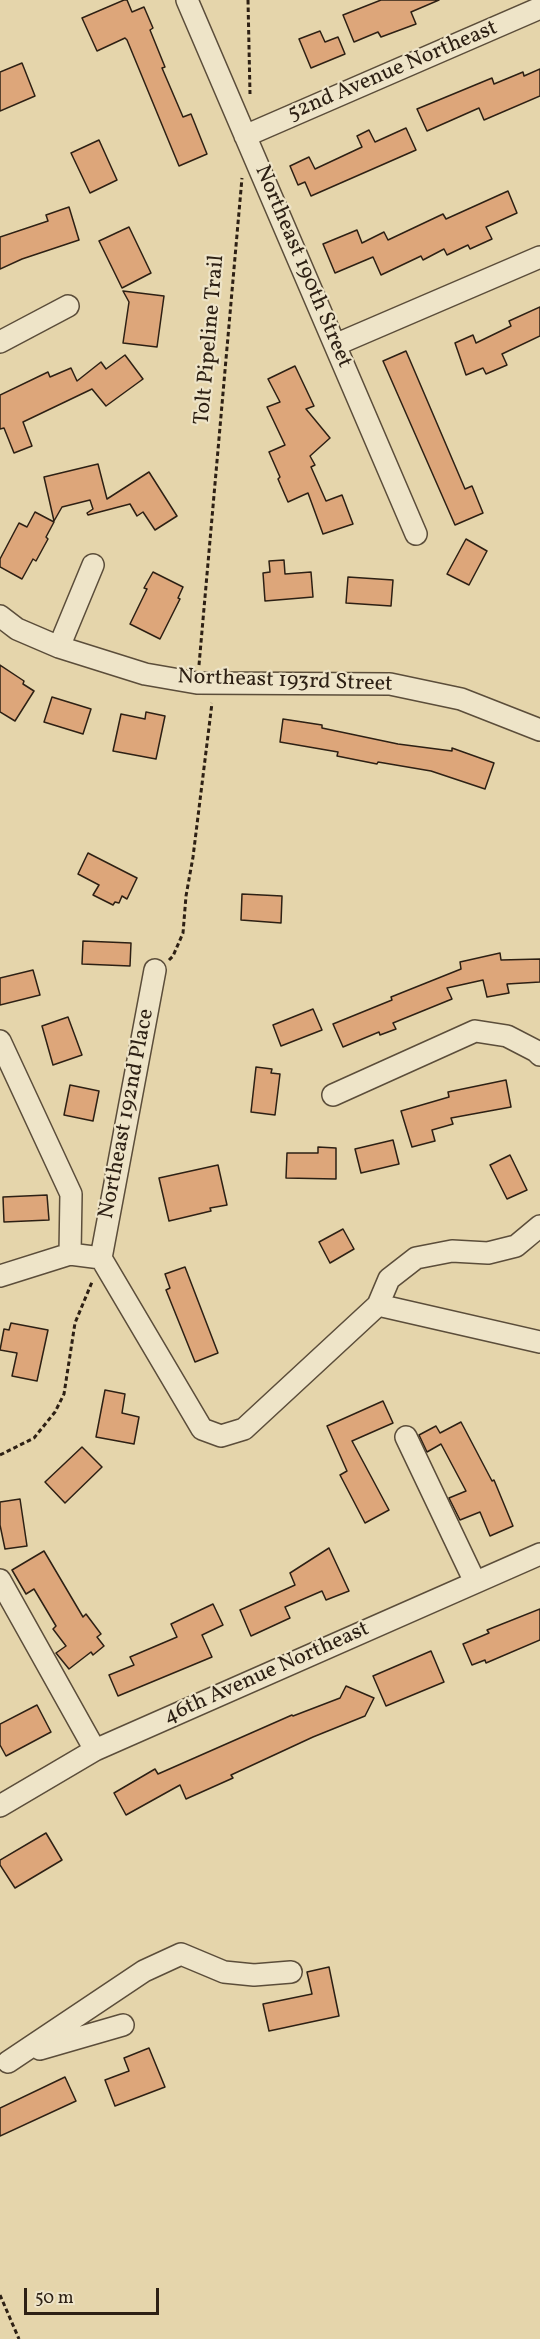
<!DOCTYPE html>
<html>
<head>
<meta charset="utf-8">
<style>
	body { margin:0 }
	#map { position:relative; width:540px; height:2339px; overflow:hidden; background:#e5d5ab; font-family:Vollkorn,serif }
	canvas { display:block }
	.scale { position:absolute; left:24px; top:2288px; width:135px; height:27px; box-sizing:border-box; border:3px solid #2d2014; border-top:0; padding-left:8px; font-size:18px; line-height:21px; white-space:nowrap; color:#2d2014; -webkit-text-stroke:4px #eee4c8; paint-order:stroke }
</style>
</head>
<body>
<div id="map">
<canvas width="540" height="2339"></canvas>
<div class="scale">50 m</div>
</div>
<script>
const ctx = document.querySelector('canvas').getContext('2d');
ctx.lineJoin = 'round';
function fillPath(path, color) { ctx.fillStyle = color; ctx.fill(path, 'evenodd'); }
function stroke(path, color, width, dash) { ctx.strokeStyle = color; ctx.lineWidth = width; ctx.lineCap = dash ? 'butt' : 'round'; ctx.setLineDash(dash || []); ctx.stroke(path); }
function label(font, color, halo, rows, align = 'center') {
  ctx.font = font + ' Vollkorn,serif'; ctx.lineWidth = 4.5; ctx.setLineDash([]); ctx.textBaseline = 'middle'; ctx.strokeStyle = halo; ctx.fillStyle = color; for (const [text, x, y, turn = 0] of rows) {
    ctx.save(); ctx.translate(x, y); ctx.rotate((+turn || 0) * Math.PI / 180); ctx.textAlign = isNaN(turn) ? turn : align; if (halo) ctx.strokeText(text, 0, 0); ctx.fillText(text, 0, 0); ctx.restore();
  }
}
const building = new Path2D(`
	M124,0H127L132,12L144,7L153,28L150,30L165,67L162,68L183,117L191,114L207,154L179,166L127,40L125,38L97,51L82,18Z
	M381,0H439L411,12L416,24L381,37L378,32L354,42L343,15Z
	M320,31L325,42L338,37L345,54L311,68L299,39Z
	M22,63L35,96L0,111V72Z
	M540,69V96L484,120L479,108L427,131L417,109L492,78L494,84L523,72L524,76Z
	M406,128L416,150L311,196L305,182L298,185L290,166L309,157L315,169L362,147L357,136L369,130L375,142Z
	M99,140L117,180L90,193L71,153Z
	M508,191L517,213L486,227L492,239L470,249L468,245L447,255L444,249L423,260L421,256L381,275L373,257L335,273L323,244L357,230L362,243L384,232L388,240L443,214L446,219Z
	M69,207L79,240L22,259L0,269V237L48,221L46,215Z
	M129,227L151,273L122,288L99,241Z
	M123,291L164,296L157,347L123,343L129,302Z
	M540,307V336L502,354L507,365L486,374L483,368L466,375L455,343L473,335L476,343L511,326L509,321Z
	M406,351L465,489L472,486L483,513L455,525L383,361Z
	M125,355L143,379L106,406L92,389L23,422L32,446L14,453L4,428L0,429V395L48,372L50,377L71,368L77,381L101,362L106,369Z
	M295,366L314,406L306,409L330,438L310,456L315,465L311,467L326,501L342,495L353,524L323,534L308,493L288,502L278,479L280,477L269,452L285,445L267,407L280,402L268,379Z
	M98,464L107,499L149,472L177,516L155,530L143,512L137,516L130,504L88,515L87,513L93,509L90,500L62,507L54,521L44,477Z
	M35,512L54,522L46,537L48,539L36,561L33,559L22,579L0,567V559L19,523L27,527Z
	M466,539L487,551L469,585L447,574Z
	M284,560L285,574L311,572L313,597L265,601L263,573L270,572L269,561Z
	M153,572L183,587L178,598L180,599L160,639L130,624L147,589L144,588Z
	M348,577L393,580L391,606L346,603Z
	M0,665L24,681L23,684L34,691L15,721L0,712Z
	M52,697L91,709L83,734L44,722Z
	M146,712L165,716L156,759L113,751L121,714L145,719Z
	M283,719L322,725V728L398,744L452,751V748L494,763L485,789L431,771L378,762L377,764L337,756L338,752L280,742Z
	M88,853L137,878L127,899L122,896L119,903L115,902L113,905L93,895L99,885L78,874Z
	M242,894L282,896L281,923L241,920Z
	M83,941L131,943L130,966L82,964Z
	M500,953L501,960L540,959V982L507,984L509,993L487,997L483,980L447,988L452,999L393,1023L396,1029L380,1035L379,1032L343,1047L333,1024L392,1000L391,997L461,969L460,962Z
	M33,970L40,995L0,1005V978Z
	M313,1009L322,1030L281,1046L273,1025Z
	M68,1017L82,1055L53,1065L42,1026Z
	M256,1067L272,1069L271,1073L280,1074L275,1115L251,1112Z
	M506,1080L511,1107L451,1118L453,1124L432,1130L435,1141L412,1147L401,1111L449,1097L448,1092Z
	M70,1085L99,1091L93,1121L64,1115Z
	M393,1140L399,1164L361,1173L355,1149Z
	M318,1147L336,1148V1179L286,1178L287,1153H318Z
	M510,1155L527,1190L507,1199L490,1165Z
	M218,1165L227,1205L210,1208L211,1211L169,1221L159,1178Z
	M47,1195L49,1220L4,1222L3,1197Z
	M343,1229L354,1249L330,1263L319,1242Z
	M185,1267L218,1353L195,1362L166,1290L170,1288L165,1274Z
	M11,1323L48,1330L37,1381L12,1376L17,1353L0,1350L4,1329L9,1330Z
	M105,1390L125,1394L122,1413L139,1417L134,1444L96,1437Z
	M383,1401L393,1423L352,1441L389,1510L365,1523L340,1475L347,1471L327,1426Z
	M461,1422L492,1481L494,1480L513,1526L490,1536L480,1512L460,1520L449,1498L466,1491L441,1444L427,1452L419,1435L436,1426L440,1433Z
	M82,1447L102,1467L65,1503L45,1482Z
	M20,1499L27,1546L5,1549L0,1525V1502Z
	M329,1548L349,1591L326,1600L322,1591L285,1607L290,1618L251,1636L240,1610L295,1585L290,1573Z
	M44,1551L83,1617L86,1614L101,1634L97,1637L104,1646L93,1655L91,1652L69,1669L56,1653L66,1646L53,1629L56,1626L34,1589L26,1594L12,1570Z
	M213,1604L223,1625L202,1635L212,1657L118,1696L109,1675L134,1665L130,1657L177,1637L171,1624Z
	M540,1609V1640L486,1663L485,1660L472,1665L463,1644L489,1633L487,1630Z
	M431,1651L444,1682L386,1706L373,1676Z
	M346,1686L374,1698L365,1716L313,1737L231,1775L233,1778L186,1799L180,1785L126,1815L114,1793L155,1769L158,1774L292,1715L293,1716L340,1698Z
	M37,1705L51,1732L6,1756L0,1745V1724Z
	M46,1833L62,1860L15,1888L0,1865V1860Z
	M329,1967L339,2016L269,2031L263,2004L312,1994L307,1972Z
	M149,2048L165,2087L115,2106L105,2080L129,2071L124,2058Z
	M65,2077L76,2101L0,2136V2108Z`);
fillPath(building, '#dda67a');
stroke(building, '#2d2014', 1.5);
const minor = new Path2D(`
	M187,0L416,534
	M245,136L540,8
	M0,342L68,306
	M335,345L540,257
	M0,616L17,629L59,647L145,674L197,683L390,684L461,699L540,730
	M59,647L93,565
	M0,1041L71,1194L70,1254
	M333,1095L475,1031L507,1036L536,1051L540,1055
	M101,1258L202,1429L221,1436L244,1429L378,1305L540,1342
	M101,1258L155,970
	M0,1276L70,1254L101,1258
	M378,1305L389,1279L416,1258L452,1251L488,1253L516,1246L540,1226
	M406,1437L475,1582
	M0,1580L95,1750
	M0,1806L95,1750L540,1554
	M40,2049L123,2025
	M8,2062L144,1971L181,1954L224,1972L254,1975L291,1972`);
stroke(minor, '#5b4d3a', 24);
stroke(new Path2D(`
	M248,0L250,94
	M199,665L242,178
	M169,960L173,956L183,933L186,896L193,857L212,703
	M0,1455L34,1438L55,1412L64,1394L75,1323L92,1282
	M0,2295L19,2339`), '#2d2014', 3, [4.5, 3]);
stroke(minor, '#eee4c8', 21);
label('22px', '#2d2014', '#eee4c8', [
	["52nd Avenue Northeast",393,72,-23],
	["Northeast 190th Street",302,267,67],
	["Tolt Pipeline Trail",211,340,-85],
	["Northeast 193rd Street",285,682,2],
	["Northeast 192nd Place",128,1114,-79],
	["46th Avenue Northeast",267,1674,-24]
]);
</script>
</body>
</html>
